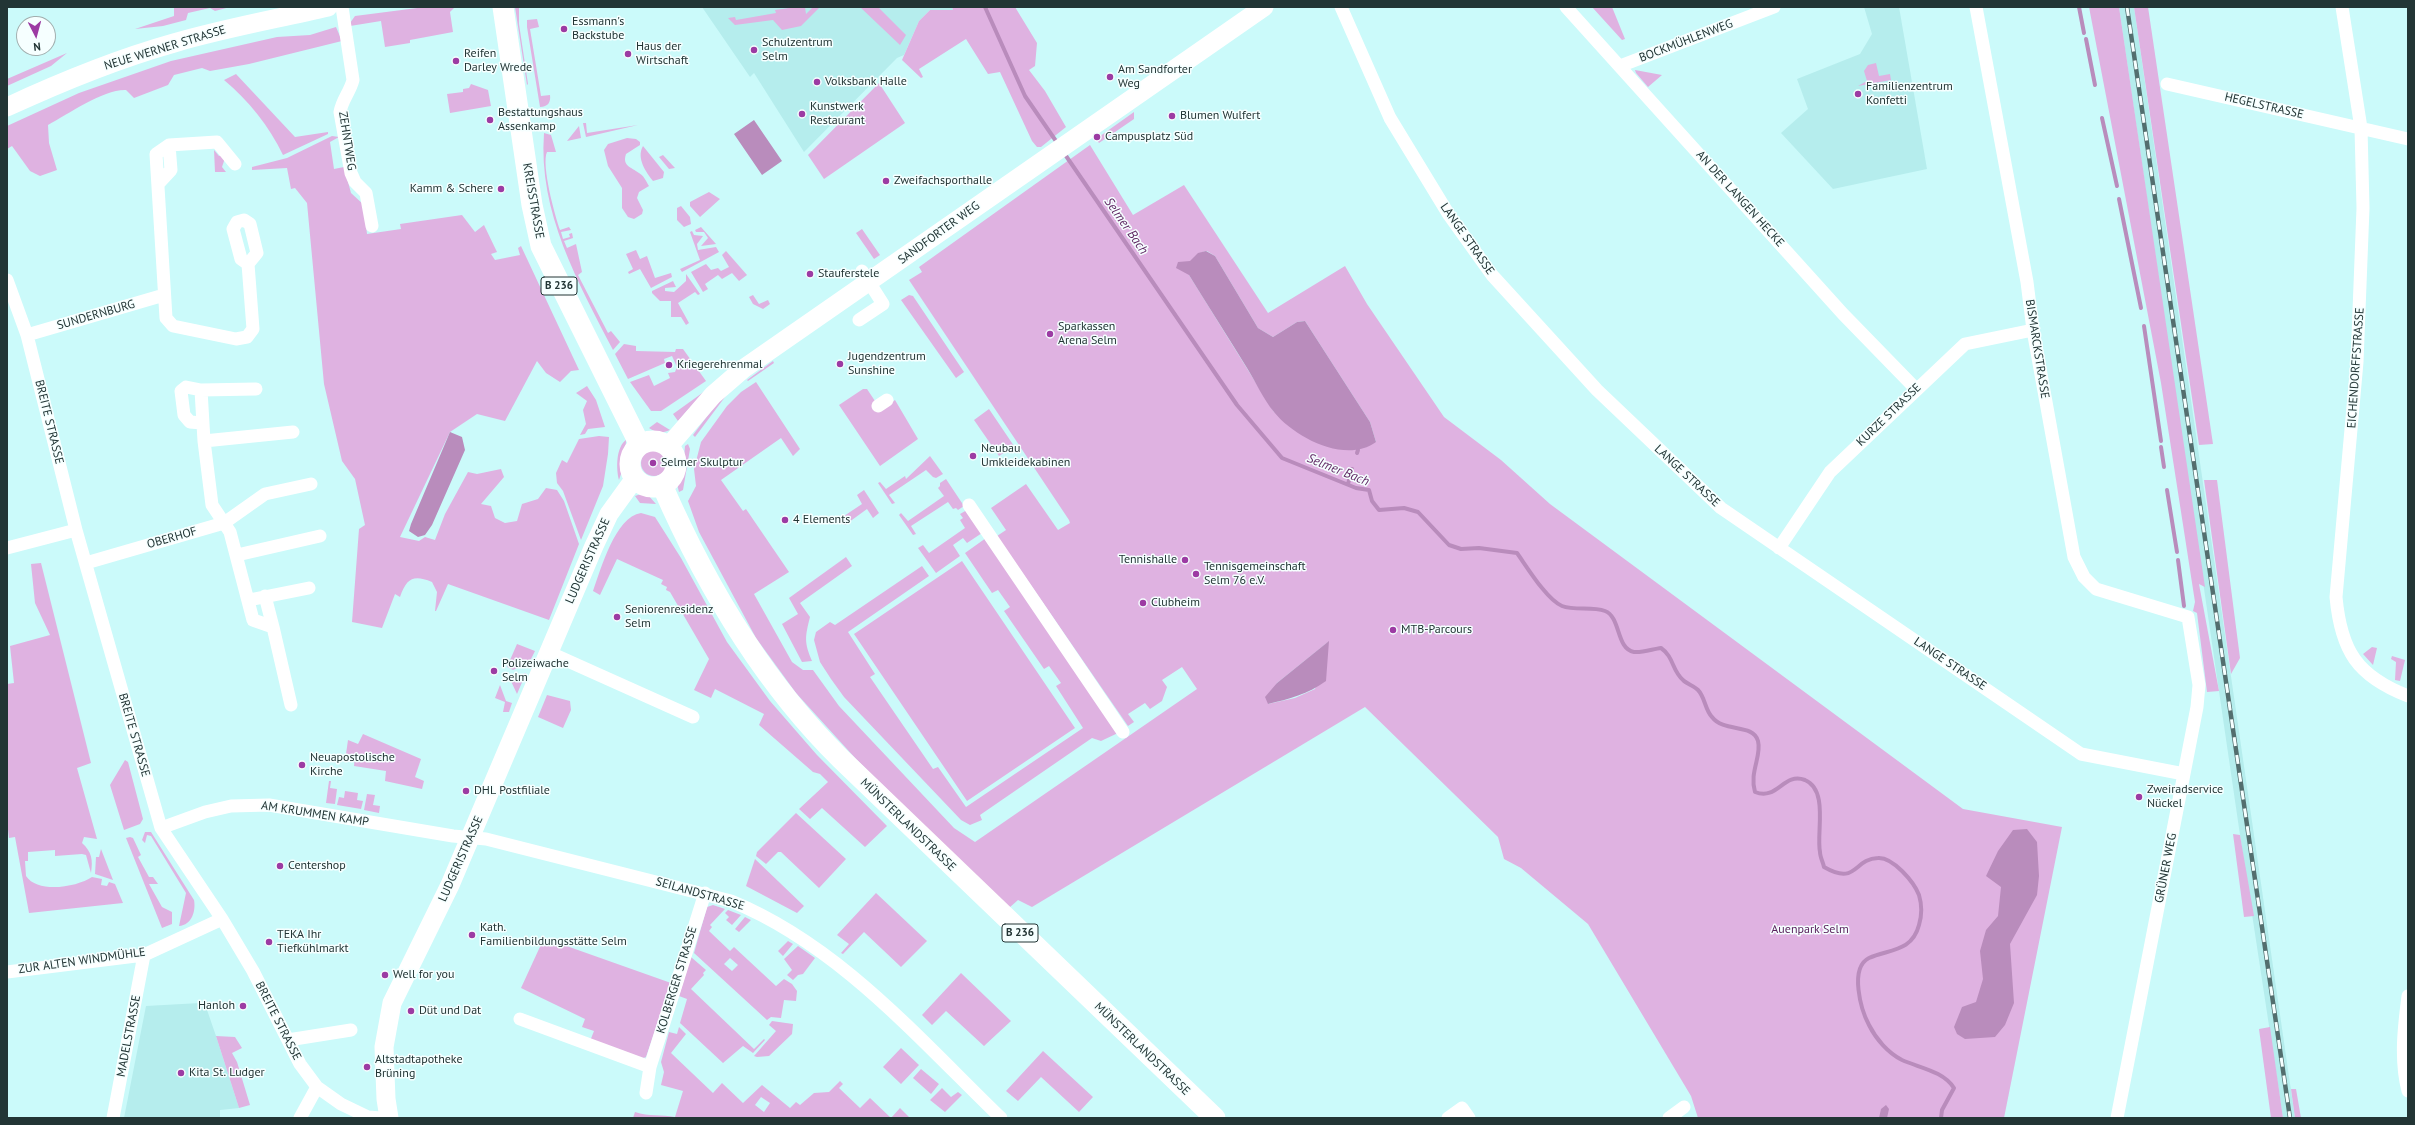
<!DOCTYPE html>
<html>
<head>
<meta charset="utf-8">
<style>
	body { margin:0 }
	#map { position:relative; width:2415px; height:1125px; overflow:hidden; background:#cbfafa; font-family:"PT Sans",sans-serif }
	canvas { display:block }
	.frame { position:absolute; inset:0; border:8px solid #223535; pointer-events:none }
	.north { position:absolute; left:16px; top:16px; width:40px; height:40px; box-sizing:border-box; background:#f6ffff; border:1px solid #a1aeae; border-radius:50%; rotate:174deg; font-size:11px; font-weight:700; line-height:16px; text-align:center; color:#223535 }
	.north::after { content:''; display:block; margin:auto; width:14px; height:18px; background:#9c3ba3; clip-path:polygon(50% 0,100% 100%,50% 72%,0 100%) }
</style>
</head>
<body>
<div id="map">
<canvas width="2415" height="1125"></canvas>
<div class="frame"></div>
<div class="north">N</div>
</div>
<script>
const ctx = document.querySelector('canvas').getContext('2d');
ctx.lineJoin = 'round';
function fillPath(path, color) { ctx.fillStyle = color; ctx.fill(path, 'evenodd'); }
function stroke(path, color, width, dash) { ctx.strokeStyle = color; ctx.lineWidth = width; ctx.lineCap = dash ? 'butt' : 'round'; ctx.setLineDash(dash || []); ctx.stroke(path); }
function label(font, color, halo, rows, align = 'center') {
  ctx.font = font + ' "PT Sans",sans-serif'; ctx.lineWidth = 3; ctx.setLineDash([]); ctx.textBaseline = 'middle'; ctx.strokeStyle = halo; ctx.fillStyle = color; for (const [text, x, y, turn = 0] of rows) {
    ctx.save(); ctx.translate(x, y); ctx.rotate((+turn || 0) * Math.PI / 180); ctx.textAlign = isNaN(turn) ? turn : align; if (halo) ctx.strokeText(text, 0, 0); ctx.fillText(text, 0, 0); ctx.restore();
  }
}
fillPath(new Path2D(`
	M702,7H952L953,10H930L919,21L904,55L897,58L804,152L754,73L750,77Z
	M1864,7H1899L1927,169L1833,189L1781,133L1808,109L1797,79L1860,54L1872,34Z
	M2119,7H2134L2295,1118H2283L2240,835Z
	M200,1003L206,1007L216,1036L239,1108L220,1110V1118H124L146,1006Z`), '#b5eded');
fillPath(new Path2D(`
	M174,7H230L215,11L210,8L188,13L186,20L163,26L135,29L174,16Z
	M425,7H460L454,8L450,12L453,32L410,40V43L385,47L381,21L350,26V23L355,16Z
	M515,7H519V24L528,84L527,85Z
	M796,7H805L806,14L813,7H820L801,26L782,30L773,20L735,25L728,18L735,17L736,20L776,13L775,10Z
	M860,7H878L906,35L900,45Z
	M952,7H1015L1037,43L1035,66L1029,70L1045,91L1066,127L1041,147H1037L1032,141L1000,72L988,74L966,39L919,69L923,77L921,78L902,60L919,21L930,10H953Z
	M1592,7H1612L1625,39L1622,40Z
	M2089,7H2119L2205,587L2199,584L2219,691L2207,692L2197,613L2193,611L2195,602L2161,383Z
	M2134,7H2148L2213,444L2199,445Z
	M537,19L539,27L530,29L541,96L550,95C551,102 548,107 540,107L527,27V20Z
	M336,27L342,41L249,64L210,71L202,68L174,75L168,85L134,98L126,90C104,89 68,114 48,125L49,143L57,170L40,176L30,171L12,146L7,149V126L79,93L171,61L277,37L310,35Z
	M67,53L51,66L7,86V79Z
	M1876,63L1879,76L1890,74L1891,80L1858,86L1867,81L1864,71L1868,65Z
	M1635,70L1662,75L1648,87L1636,73Z
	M236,74L295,137L328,132V134L283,155C269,126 249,101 224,80Z
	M879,83L905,123L824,179L808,155Z
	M471,84L488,90L491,106L450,113L447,94L463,92V89L469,88Z
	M1134,112V119L1099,143L1096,139Z
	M583,123H586L587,133L638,125L586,137Z
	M579,126L581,138L567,141Z
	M544,133L551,135L556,152H547C541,165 555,216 560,230L569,227L571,230L561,232L563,239L570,237L569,234L572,233L573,238L564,241L567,248L576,244L582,272L578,275L608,333L611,331L620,342L613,350C578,282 538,212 544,133Z
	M332,136L339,137L330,142L334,169L344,167L351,193L364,205L367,234L401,229L400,224L462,215L475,232L484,225L497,252L491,254L495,260L520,255L518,248L521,246L579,370L571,371L560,382L546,373L537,361L505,421L477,414L450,432L400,537L419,541L425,537L435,540L445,514L468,472L477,474L501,469L504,477L481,504L491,506L495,518L505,523L517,521L522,504L538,499L546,488L557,490L564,501L579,544L549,620L448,584L436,611H435L437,592L432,582C414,575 407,577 400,597L395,594L382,628L352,622L359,529L365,525L355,479L342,461L324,384L307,203L295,188L291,189L287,168L252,170V167L287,158Z
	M627,138L636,139L640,142V145L626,154C622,166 631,167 639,173C644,176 646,181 649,186L639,192L637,198L643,210L642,214L634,219L628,217L622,208V188L608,166L604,150L608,144Z
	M1090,145L1133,215L1184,185L1268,313L1345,266L1367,304L1444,417L1501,460L1550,504L1963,809L2062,827L2004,1118H1698L1691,1096L1588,924L1521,868L1504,859L1498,837L1365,707L1032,907L1018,900L1009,908L856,759L796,693L756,638L699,532L688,501L696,486L694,469L701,442L727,406L741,392L756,382L800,449L793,456L781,438L721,480L743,511L746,509L789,572L754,594L792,662L803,670H813L839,706L954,828L975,842L1197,689L1182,667L1162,680L1167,687L1162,701L1150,709L1145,703L1128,714L1134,722L1128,726L997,536L1006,530L991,508L1026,484L1058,530L1070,523L1069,520L909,280L922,272L919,267ZM1207,251L1215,256L1258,328L1273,337L1297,322L1305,321L1370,422L1376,442L1274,412L1189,275C1190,261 1193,254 1207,251ZM1328,642L1315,689L1295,698L1268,704L1277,683Z
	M643,146L664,172L663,178L653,181C646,172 636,158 643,146Z
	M214,150L219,156L224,155V161L222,167L226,172H215Z
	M663,155L675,168L669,169L659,157Z
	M709,192L720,199L700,217L690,206V202Z
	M681,206L690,217L691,224L684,227L677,220V208Z
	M701,227L716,244L701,246L708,238L704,232H696L695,230Z
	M862,229L880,255L874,259L856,233Z
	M692,231L694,235L703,236L697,244L698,250L716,247L719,252L682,272L680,269L700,260L690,232Z
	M636,250L640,259L647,256L655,278L671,273L672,277L651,288L640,269L629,274L628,272L633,269L626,254Z
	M726,251L747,275L739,281L732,273L722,279L718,275L705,284L708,289L703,292L691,272L706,264L711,270L718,268L721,271L729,267L722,255Z
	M686,274L700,294L698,295L695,292L678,303L689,323L686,325L681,317H671V301H660L652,293V291L673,281L676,287L665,288V291L674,292L686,281Z
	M753,295L759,304L768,300L770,304L763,309L753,304L749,297Z
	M909,295L913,296L964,372L956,378L901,300Z
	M624,344L636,346V351L675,352L676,349H683L706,381L661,411H651L630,382L649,375L654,386L670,378L668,373L675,372L677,367L672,356L664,359L665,363L628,379L615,354Z
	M773,361L774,363L748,381L747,380Z
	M587,386L596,400L605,427L588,429L585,434L580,435L586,424L583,410L587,401L576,393Z
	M863,389H867L881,410L895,400L918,439L880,466L839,405Z
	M705,391L678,421L673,414Z
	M726,391L728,393L695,437L693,435Z
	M989,409L1014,446L999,456L974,420Z
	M657,422L670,430C661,434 657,433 649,428Z
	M599,436L609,437L608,454L603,486L581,540L563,491L557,483L556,473L562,460L567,463L579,439Z
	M626,440L625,462L619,480C616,469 616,447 626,440Z
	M688,444L690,449L683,490L679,492L677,484L683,468L685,446Z
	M641 463a13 13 0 1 1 26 0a13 13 0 1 1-26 0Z
	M930,456L943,474L936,478L933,477L926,470L889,495L895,503L892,504L878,483L880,482L886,489L905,476L906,479Z
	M946,479L964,506L958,510L956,508L953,509L948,502L911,526L916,534L913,535L899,515L901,513L908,521L944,496L938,488L940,486V483Z
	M2204,480H2217L2240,658L2231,674Z
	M864,490L879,513L873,518L867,509L845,525L841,518L862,504L857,495Z
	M641,494L648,495L656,504L640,503L635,496Z
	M967,510L982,533L967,543L963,538L953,545L960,556L936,573L918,548L923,545L929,553L965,528L960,520L963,518L960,514Z
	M641,513L655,517L681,558L727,642L770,701L817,755L887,826L865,847L822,808L810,819L799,809L828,782L820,774L813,772L759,725L764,714L715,689L711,698L694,690L709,659L670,592L666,590L667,587L661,584L663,580L617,559L600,595L593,591C601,569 615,517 641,513Z
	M986,538L1118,733L1101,741L1092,738L980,815L982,820L970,825L961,820L844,697L831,679L820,662L814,640L816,632L830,622L835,625L922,566L929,576L848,632L875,674L870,677L933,769L938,767L966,807L1083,728L1056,686L1061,683L1049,666L1044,669L1004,611L1010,607L998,590L992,593L965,553Z
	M846,557L852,566L800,603L810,617C805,637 804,642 812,661L802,662L782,624L798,614L789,598Z
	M962,561L1075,728L967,801L854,634Z
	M41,563L91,763L77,768L97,839L84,837L82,843C92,852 93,860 91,873L86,855L82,854L55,856V850L28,852V861H25L26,876C38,894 77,887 92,877L102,879L101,885L107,886L109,882L115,884L123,903L29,913L15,837L9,838L7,821V684L14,683L10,646L50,635L35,603L31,564Z
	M517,644L535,651L529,663L513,670L507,667Z
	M2372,647L2377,648L2373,665L2363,654Z
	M2392,656L2405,660L2400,681L2395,680L2396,662L2391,659Z
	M526,673L517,694L510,679Z
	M500,685L506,701L512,703L509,712H503L505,702L495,698Z
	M547,695L570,701L571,710L563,728L538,717Z
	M363,734L421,759L415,777L424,781L422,789L385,781L386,771L354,766L355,755L346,754L348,740L358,744Z
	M125,760L128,762L143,819L140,824L124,830L110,785Z
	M329,781H331L330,788L337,789L335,804L326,803Z
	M345,791L358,793L357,800L363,801L361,809L337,805L339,797L344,798Z
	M367,794L375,795L373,805L380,806L379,813L364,810Z
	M796,813L846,859L819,888L781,852H778L766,864L756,856L757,852Z
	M145,832H151L194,900C196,911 192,925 179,926L186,893L151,836L147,835L145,843L142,840Z
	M2233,834L2240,835L2254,916L2244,917Z
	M130,837L133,838L141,855L138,857L149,877H153L158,884H149L162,907L172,912V924L162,928L126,838Z
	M101,849L113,880L95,874L96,857H99Z
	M755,859L804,906L797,913L746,886Z
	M876,893L927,941L901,967L864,932L843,954L841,953L849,944L837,935Z
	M713,905L725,909L710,925L712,927L709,931L730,951L734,947L776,986L784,979L792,984L797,991L796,1001L784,1000L781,1018L771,1017L767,1020L694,953L707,907ZM730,958L738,965L732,971L724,964Z
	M728,910L741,915L732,925L726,920L729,917L725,913Z
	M745,917L751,920L739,932L735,929Z
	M544,938L671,983L646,1057L638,1060L590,1041L594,1031L582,1027L585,1019L521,988Z
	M788,941L793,944L783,956L778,951Z
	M798,946L815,958L803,974L798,975L793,980L787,975L792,970L784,959Z
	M691,957L706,970L703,973L704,975L691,989L754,1049L764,1039L765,1040L753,1053L743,1046L723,1063L680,1023L687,999L679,996Z
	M961,973L1011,1021L984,1046L946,1011L932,1025L922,1015Z
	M772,1021L793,1024L792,1034L769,1056L757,1057L754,1056L776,1031L769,1025Z
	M679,1027L686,1034L671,1053L713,1093L722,1083L743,1103L762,1085L790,1108L796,1102L800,1105L814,1093L829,1092L840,1081L843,1084L839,1088L860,1108L870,1098L891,1118H633L635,1112C649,1117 662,1114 675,1117L683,1091L661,1085L664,1072L661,1062L669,1032L677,1034ZM761,1097L770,1103L764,1112L755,1105Z
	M2270,1027L2283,1118H2271L2259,1029Z
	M216,1036L235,1037L242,1048L232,1053L237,1062L250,1105L239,1108Z
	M901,1048L919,1065L901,1084L883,1067Z
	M1043,1051L1093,1097L1079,1112L1041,1077L1018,1101L1006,1091Z
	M921,1069L939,1084L931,1094L913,1078Z
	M942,1088L951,1097L958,1092L962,1095L945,1112L930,1100Z
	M2291,1089H2296L2301,1118H2295Z
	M900,1108L910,1118H891Z`), '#dfb2e1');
fillPath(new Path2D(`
	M754,120L782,161L762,175L734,134Z
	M1206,251L1215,256L1258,328L1273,337L1297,322L1305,321L1370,422L1376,442C1346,464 1295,438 1274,412C1263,399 1256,382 1247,368C1228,337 1208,306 1189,275L1176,268L1178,262L1190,261L1198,253Z
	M450,432L462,437L465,450L432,525L425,535L418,537L409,531L411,524Z
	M1329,641L1326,681C1308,694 1289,699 1268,704L1265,697L1277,683Z
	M2027,829L2037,842L2039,876L2037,895L2010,944L2014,1003L2005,1025L1995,1037L1965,1039L1957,1034L1954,1027L1962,1007L1976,1002L1983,979L1980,951L1986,930L1998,916L2001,887L1986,876L1998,851L2013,830Z
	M1886,1105L1889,1109L1887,1118H1879L1881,1109Z`), '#b98cbc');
stroke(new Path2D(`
	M985,7L1025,96L1058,144
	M2079,7L2084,33
	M2086,39L2095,85
	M2102,118L2117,186
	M1064,153L1237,405L1282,458L1356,488L1369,490L1372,501L1379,510L1404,508L1418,512L1449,545L1461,549L1479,548L1517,553C1527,567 1547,600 1562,606C1575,611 1592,606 1605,611C1621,617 1616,649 1634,652C1642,653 1653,649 1661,648C1674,657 1672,671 1683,680C1687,684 1694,686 1698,690C1705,697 1705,710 1712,717C1724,733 1753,723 1758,741C1762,756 1749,772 1755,792C1778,801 1783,772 1805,780C1829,790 1816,834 1820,852C1820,857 1823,862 1824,867C1857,886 1853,859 1878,858C1893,857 1914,882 1919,895C1922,905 1922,915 1919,925C1912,952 1889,949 1869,958C1849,968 1861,1010 1869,1025C1876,1039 1888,1053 1902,1060C1920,1068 1943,1071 1954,1088L1942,1110L1941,1118
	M2119,199L2141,308
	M2144,326L2161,441
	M2161,447L2164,467
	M1357,453L1358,450
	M1348,484L1352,469
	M2167,490L2177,552
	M2178,560L2184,606`), '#b98cbc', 4);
stroke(new Path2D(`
	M342,7L353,80C350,92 342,100 340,112L351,173L355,182L366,193L372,226
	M1341,7L1390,118L1449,215L1492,275L1597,390L1721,508L2081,754L2184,774
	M1566,7L1843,314L1916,389
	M1976,7L2027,282L2033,330L2074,557L2084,577L2096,589L2188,617L2199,685L2197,707L2117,1118
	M2342,7L2361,128L2363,208L2357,362L2336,597C2341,651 2357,676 2408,696
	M1620,66L1774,7
	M2167,84L2408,139
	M235,164L217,142L169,145L156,154L166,318L173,326L236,339L247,337L253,329L248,264L257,253L250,224L244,220L237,222L233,229L241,259L248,264
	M158,184L171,170L169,145
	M7,280L27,335L76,530L161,828L222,919L253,971L300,1064L317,1087L341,1104L368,1117L381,1118
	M859,320L883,304L862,271
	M27,335L164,295
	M256,389L201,390L204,441L212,505L230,532L253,620L273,627L291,705
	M201,390L186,387L181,391L184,415L190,422L202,423
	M878,406L887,400
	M204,441L293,432
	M969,505L1123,732
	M7,548L76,530
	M1779,548L1830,472L1965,344L2033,330
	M237,555L320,536
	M86,563L224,523L265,494L311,484
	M265,596L273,627
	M249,600L309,588
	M548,652L693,717
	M161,828L205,812L231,806L269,805L453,836L486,839L731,901C839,945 919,1039 1001,1118
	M7,972L144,955L222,919
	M2408,996C2404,1027 2400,1060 2408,1091
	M520,1019L650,1067
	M288,1040L351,1030
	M646,1093L650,1067L705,893
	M113,1118L144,955
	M300,1118L317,1087
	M1448,1118L1462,1108L1469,1118
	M1669,1118L1684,1107`), '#fff', 13);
stroke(new Path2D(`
	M7,107C61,82 117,59 174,43C225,28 277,19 328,7
	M668,447L713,395L743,369L1264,7
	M389,1118L386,1099L384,1047L392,1003L450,885L594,546L609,514L635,478`), '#fff', 19);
stroke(new Path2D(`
	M503,7L532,205L541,246L640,445
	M630 464a23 23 0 1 1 46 0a23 23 0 1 1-46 0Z
	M662,485C706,586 762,681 841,759L1215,1118`), '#fff', 21);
const rail = new Path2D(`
	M2127,7L2290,1118`);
stroke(rail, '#536e6e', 4.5);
stroke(rail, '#f6ffff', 3, [9]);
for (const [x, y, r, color] of [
	[564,29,4,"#9c3ba3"],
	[754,50,4,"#9c3ba3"],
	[628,54,4,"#9c3ba3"],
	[456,61,4,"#9c3ba3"],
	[1110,77,4,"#9c3ba3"],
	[817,82,4,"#9c3ba3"],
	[1858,94,4,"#9c3ba3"],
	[802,114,4,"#9c3ba3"],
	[1172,116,4,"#9c3ba3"],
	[490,120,4,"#9c3ba3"],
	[1097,137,4,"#9c3ba3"],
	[886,181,4,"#9c3ba3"],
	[501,189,4,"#9c3ba3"],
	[810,274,4,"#9c3ba3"],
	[1050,334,4,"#9c3ba3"],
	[840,364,4,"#9c3ba3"],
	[669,365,4,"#9c3ba3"],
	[973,456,4,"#9c3ba3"],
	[653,463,4,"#9c3ba3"],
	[785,520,4,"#9c3ba3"],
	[1185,560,4,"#9c3ba3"],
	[1196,574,4,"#9c3ba3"],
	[1143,603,4,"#9c3ba3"],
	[617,617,4,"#9c3ba3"],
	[1393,630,4,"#9c3ba3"],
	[494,671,4,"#9c3ba3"],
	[302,765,4,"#9c3ba3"],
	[466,791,4,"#9c3ba3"],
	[2139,797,4,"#9c3ba3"],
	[280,866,4,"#9c3ba3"],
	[472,935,4,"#9c3ba3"],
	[269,942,4,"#9c3ba3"],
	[385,975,4,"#9c3ba3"],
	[243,1006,4,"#9c3ba3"],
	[411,1011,4,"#9c3ba3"],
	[367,1067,4,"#9c3ba3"],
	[181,1073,4,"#9c3ba3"]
]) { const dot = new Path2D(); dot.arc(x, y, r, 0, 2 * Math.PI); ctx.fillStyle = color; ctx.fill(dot); stroke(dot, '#f6ffff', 1.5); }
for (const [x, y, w] of [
	[559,286,36],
	[1020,933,36]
]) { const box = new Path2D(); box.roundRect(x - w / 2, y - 9, w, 18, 3); ctx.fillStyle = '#f6ffff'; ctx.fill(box); stroke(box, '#223535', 1); }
label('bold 11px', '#223535', null, [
	["B 236",559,286],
	["B 236",1020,933]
]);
label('12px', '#223535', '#f6ffff', [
	["Essmann's",572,22],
	["Backstube",572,36],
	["Schulzentrum",762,43],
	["Selm",762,57],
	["Haus der",636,47],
	["Wirtschaft",636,61],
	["Reifen",464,54],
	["Darley Wrede",464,68],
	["Am Sandforter",1118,70],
	["Weg",1118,84],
	["Volksbank Halle",825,82],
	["Familienzentrum",1866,87],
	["Konfetti",1866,101],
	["Kunstwerk",810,107],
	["Restaurant",810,121],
	["Bestattungshaus",498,113],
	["Assenkamp",498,127],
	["Blumen Wulfert",1180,116],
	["Campusplatz Süd",1105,137],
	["Zweifachsporthalle",894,181],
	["Kamm & Schere",493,189,"right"],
	["Stauferstele",818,274],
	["Sparkassen",1058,327],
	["Arena Selm",1058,341],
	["Jugendzentrum",848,357],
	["Sunshine",848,371],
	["Kriegerehrenmal",677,365],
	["Neubau",981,449],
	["Umkleidekabinen",981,463],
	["Selmer Skulptur",661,463],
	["4 Elements",793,520],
	["Tennishalle",1177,560,"right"],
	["Tennisgemeinschaft",1204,567],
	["Selm 76 e.V.",1204,581],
	["Clubheim",1151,603],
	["Seniorenresidenz",625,610],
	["Selm",625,624],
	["MTB-Parcours",1401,630],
	["Polizeiwache",502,664],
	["Selm",502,678],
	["Neuapostolische",310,758],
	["Kirche",310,772],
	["Zweiradservice",2147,790],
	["Nückel",2147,804],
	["DHL Postfiliale",474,791],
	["Centershop",288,866],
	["Kath.",480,928],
	["Familienbildungsstätte Selm",480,942],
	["TEKA Ihr",277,935],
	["Tiefkühlmarkt",277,949],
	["Well for you",393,975],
	["Hanloh",235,1006,"right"],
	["Düt und Dat",419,1011],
	["Altstadtapotheke",375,1060],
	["Brüning",375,1074],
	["Kita St. Ludger",189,1073]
], 'left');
label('12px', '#223535', '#f6ffff', [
	["BOCKMÜHLENWEG",1686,41,-21],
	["NEUE WERNER STRASSE",165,48,-17],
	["HEGELSTRASSE",2264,106,13],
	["ZEHNTWEG",347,141,81],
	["AN DER LANGEN HECKE",1740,199,48],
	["KREISSTRASSE",533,201,80],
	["SANDFORTER WEG",939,233,-36],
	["LANGE STRASSE",1467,239,55],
	["SUNDERNBURG",96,315,-16],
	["BISMARCKSTRASSE",2037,349,81],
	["EICHENDORFFSTRASSE",2356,368,-86],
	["KURZE STRASSE",1889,415,-44],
	["BREITE STRASSE",49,422,76],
	["LANGE STRASSE",1687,476,43],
	["OBERHOF",172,538,-16],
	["LUDGERISTRASSE",588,561,-66],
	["LANGE STRASSE",1950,664,34],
	["BREITE STRASSE",134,735,74],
	["AM KRUMMEN KAMP",315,814,9],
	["MÜNSTERLANDSTRASSE",908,825,44],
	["LUDGERISTRASSE",461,859,-66],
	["GRÜNER WEG",2166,868,-79],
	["SEILANDSTRASSE",700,894,16],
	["ZUR ALTEN WINDMÜHLE",82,961,-8],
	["KOLBERGER STRASSE",677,980,-73],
	["BREITE STRASSE",278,1021,63],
	["MADELSTRASSE",129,1036,-79],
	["MÜNSTERLANDSTRASSE",1142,1049,44]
]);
label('12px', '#5a225e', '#f6ffff', [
	["Auenpark Selm",1810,930]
]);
label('italic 13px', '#602864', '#f6ffff', [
	["Selmer Bach",1126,226,55],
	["Selmer Bach",1338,470,22]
]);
</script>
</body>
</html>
